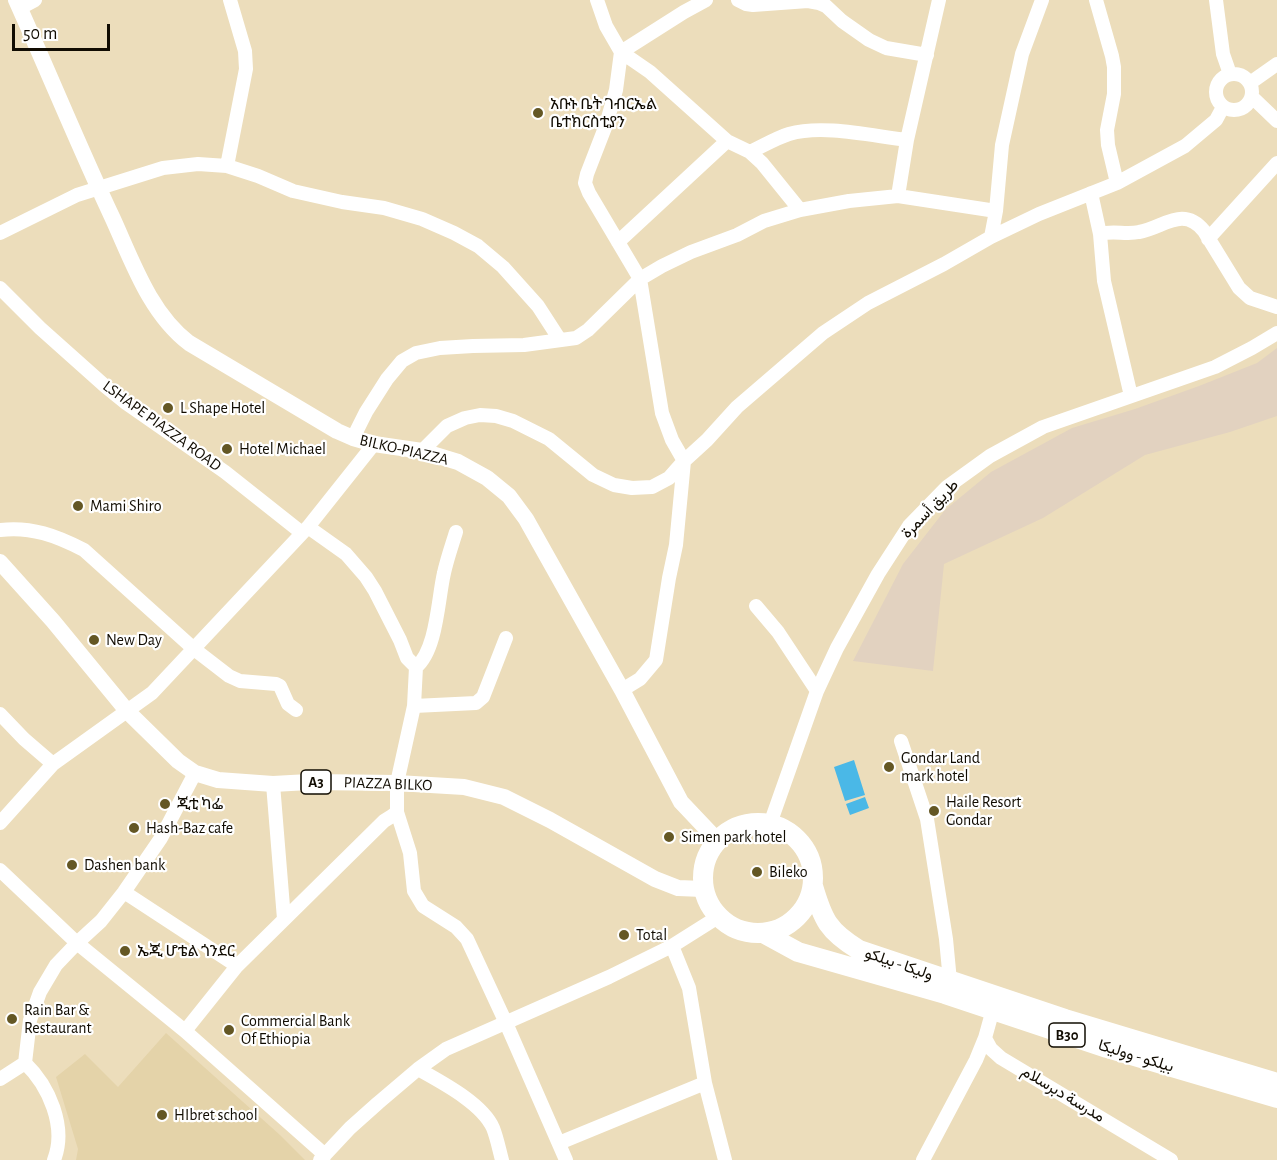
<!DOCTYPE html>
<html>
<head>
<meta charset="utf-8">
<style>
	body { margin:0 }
	#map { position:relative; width:1277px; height:1160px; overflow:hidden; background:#ecddbb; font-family:"Alegreya Sans",sans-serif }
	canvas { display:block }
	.scale { position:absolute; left:12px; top:24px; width:98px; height:27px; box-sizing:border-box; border:3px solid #110c02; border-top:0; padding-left:8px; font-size:18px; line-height:21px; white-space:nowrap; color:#110c02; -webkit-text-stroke:4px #fff; paint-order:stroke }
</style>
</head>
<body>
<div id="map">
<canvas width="1277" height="1160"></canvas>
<div class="scale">50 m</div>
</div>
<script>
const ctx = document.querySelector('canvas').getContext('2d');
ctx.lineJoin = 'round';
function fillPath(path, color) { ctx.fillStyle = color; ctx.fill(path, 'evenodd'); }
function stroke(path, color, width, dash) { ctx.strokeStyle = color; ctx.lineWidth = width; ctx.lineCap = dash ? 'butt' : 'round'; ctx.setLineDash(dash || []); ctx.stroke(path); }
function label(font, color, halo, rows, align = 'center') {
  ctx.font = font + ' "Alegreya Sans",Vazirmatn,"Noto Sans Ethiopic",sans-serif'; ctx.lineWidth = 4.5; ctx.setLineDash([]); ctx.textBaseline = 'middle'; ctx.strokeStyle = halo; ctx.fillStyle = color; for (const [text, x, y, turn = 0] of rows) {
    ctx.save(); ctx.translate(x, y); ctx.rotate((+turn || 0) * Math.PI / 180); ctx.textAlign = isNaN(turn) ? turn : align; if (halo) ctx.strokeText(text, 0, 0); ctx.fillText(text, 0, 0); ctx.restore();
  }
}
fillPath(new Path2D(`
	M1277,348V416L1230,432L1145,455L1043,518L944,564L933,671L853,661L903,564L945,510L991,472L1072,428L1135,409L1199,386L1257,363Z`), '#e2d2c0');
fillPath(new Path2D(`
	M166,1033L280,1135L305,1160H76L78,1149L56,1077L85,1054L118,1087Z`), '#e4d3a9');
fillPath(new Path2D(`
	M854,760L865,795L845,801L834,767Z
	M865,797L869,808L850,815L846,804Z`), '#4ab8e7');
stroke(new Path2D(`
	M597,0L606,26L621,52L650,72L727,141L750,152L762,163L800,210
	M738,0L746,4L753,5L808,1L819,3L826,6L842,21L869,40L886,48L927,55
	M1096,0L1112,56L1114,67V94L1107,130L1108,145L1117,183
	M1216,0L1223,54L1230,74
	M20,8L35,0
	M621,52L616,90L606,125L587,174L585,183L589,193L640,279L662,413L672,440L684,461L676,545L669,578L656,660L640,679L622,690
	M621,52L684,12L706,0
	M1216 92a18 18 0 1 1 36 0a18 18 0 1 1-36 0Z
	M1250,83L1277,64
	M1252,97L1277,121
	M750,152C763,146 776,138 789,134C823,124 872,136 907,140
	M227,166L246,69L245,51L230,0
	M1091,193L1100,234L1104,281L1131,396
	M898,196L907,140L939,0
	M0,233L77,195L163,168L198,164L227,166L258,176L293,191L342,202L384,208L422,219L454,233L478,246L503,267L538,306L560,340
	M1100,234C1113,230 1126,235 1139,232C1163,228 1183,205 1204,231L1239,288L1250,298L1277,307
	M991,237L996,211L1002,145L1022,54L1042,0
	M1208,239L1277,163
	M618,242L727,141
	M0,288L40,328L105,386L126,403L225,472L302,533
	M353,438L366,412L387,379L402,361L416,353L440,348L473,346L524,345L576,338L588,330L640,279L662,266L691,252L737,235L764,221L800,210L849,201L898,196L996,211
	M422,451L447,426L465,418L480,415L496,416L513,421L549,439L593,475L614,485L632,488L652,487L669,478L684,461L707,440L737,407L823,333L868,303L944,264L991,237L1039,214L1117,183L1185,146L1216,120L1223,107
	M308,527L346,554L366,577L375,591L400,640L407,658L416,667
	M0,530C31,526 57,536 84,550L194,649L229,676L240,681L276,684L280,686L288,704L296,710
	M456,532C452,545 447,559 444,573C438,598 437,650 416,667L414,706L397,783V812L410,853L414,891L423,906L456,927L467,939L506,1023L566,1160
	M756,606L778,632L817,691
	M414,706L476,703L483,697L506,638
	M0,714L24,739L53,764
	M901,741L927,819L946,939L950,981L948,986
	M273,784L284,919
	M0,823L53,764L152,693L308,527L374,444
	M770,824L817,691L837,648L878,574L909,526L947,487L990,456L1043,427L1215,367L1252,348L1277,333
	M0,870L77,943L185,1031L325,1155
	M124,892L237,966
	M672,946L689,988L705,1083L725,1160
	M995,1002L985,1038L991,1049L1001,1058L1171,1160
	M185,1031L237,966L384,821L392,816L397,812
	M25,1063L30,1020L40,992L56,965L77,943L101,921L124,892L161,838L195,773
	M25,1063C49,1086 67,1127 54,1160
	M418,1069C441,1082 482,1103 493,1128C497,1138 499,1149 502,1160
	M0,1079L25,1063
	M559,1143L705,1083
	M320,1160L350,1128L378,1103L418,1069L446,1049L609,977L672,946L718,917
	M923,1160L976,1060L985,1038`), '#fff', 14);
stroke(new Path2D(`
	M16,0C49,73 79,147 113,219C133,263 150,313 189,343L337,431L353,438L374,444L422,451L458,462L487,478L509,496L526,519L622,690L681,802L717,840
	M0,562L53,621L127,711L178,761L195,773L218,780L273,784L309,782L397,783L464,787L504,797L550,820L655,879L678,888L703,889`), '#fff', 16);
stroke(new Path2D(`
	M703 878a55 55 0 1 1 110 0a55 55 0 1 1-110 0Z
	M813,886C823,920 828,931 859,950L1065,1019L1277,1083
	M765,934L798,952L945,994L1107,1048L1277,1098`), '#fff', 20);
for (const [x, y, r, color] of [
	[538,113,6,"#645724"],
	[168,408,6,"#645724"],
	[227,449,6,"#645724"],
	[78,506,6,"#645724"],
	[94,640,6,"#645724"],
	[889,767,6,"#645724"],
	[165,804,6,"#645724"],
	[934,811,6,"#645724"],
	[134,828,6,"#645724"],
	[669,837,6,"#645724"],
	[72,865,6,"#645724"],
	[757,872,6,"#645724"],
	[624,935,6,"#645724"],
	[125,951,6,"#645724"],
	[12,1019,6,"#645724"],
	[229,1030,6,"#645724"],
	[162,1115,6,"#645724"]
]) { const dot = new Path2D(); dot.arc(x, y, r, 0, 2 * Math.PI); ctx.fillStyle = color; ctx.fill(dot); stroke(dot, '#fff', 2); }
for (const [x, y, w] of [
	[316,782,30],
	[1067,1035,36]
]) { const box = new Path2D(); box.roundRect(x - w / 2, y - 12, w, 24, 4.5); ctx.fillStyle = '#fff'; ctx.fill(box); stroke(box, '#110c02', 1.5); }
label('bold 15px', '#110c02', null, [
	["A3",316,782],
	["B30",1067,1035]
]);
label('16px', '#110c02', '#fff', [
	["አቡኑ ቤት ገብርኤል",550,104],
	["ቤተክርስቲያን",550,122],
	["L Shape Hotel",180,408],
	["Hotel Michael",239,449],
	["Mami Shiro",90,506],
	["New Day",106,640],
	["Gondar Land",901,758],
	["mark hotel",901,776],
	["Haile Resort",946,802],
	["Gondar",946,820],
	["ጂቲ ካፌ",177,804],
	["Hash-Baz cafe",146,828],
	["Simen park hotel",681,837],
	["Dashen bank",84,865],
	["Bileko",769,872],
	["Total",636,935],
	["ኤጂ ሆቴል ጎንደር",137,951],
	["Rain Bar &",24,1010],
	["Restaurant",24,1028],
	["Commercial Bank",241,1021],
	["Of Ethiopia",241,1039],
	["HIbret school",174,1115]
], 'left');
label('16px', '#110c02', '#fff', [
	["LSHAPE PIAZZA ROAD",162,426,36],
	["BILKO-PIAZZA",404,450,13],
	["طريق أسمرة",930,509,-46],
	["PIAZZA BILKO",388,784,2],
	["وليكا - بيلكو",899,964,19],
	["بيلكو - ووليكا",1136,1056,17],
	["مدرسة دبرسلام",1063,1094,31]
]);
</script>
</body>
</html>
